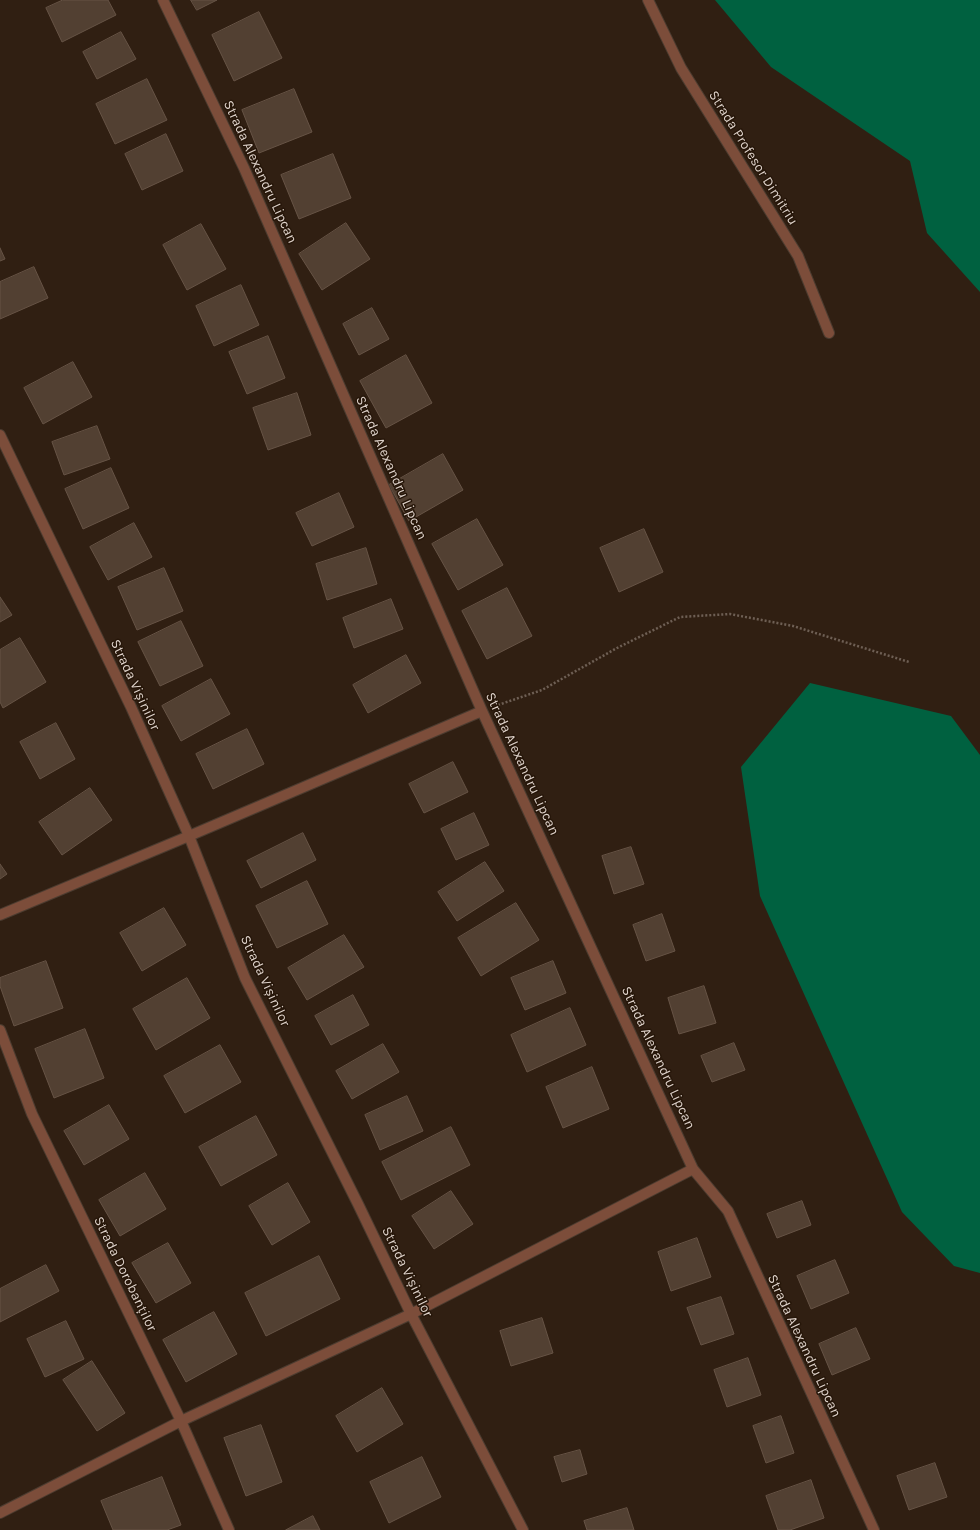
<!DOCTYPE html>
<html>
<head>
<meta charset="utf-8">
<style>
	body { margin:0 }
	canvas { display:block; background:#301f12 }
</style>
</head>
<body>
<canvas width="980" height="1530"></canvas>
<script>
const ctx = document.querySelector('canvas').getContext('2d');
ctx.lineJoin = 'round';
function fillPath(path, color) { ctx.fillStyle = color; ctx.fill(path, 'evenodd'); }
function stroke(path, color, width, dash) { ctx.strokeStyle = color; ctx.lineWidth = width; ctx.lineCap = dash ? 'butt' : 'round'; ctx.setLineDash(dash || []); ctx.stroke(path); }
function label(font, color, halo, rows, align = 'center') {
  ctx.font = font + ' Karla,sans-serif'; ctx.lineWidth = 3; ctx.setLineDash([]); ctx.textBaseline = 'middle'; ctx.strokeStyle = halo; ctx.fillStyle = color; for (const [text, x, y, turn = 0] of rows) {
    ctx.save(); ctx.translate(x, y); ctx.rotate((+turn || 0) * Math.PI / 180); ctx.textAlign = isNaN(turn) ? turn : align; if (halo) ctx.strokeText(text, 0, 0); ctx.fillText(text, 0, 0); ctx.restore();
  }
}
fillPath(new Path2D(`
	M715,0H980V292L927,233L910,161L771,67Z
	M810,683L951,716L980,755V1273L954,1266L902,1212L760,896L741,767Z`), '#006140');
const building = new Path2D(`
	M63,0H108L116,15L62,42L46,8Z
	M191,0H217L197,10Z
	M259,12L282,58L234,81L212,35Z
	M121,32L136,59L97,79L83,52Z
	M147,79L167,120L115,144L96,104Z
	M294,89L312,132L259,153L242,110Z
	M166,134L183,171L142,190L125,154Z
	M333,154L351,198L299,219L281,175Z
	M346,223L370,259L322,290L299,254Z
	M201,224L226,269L187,290L163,245Z
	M0,248L5,259L0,261Z
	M34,267L48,298L0,319V282Z
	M241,285L259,325L214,346L196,306Z
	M372,308L389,339L359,355L343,324Z
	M268,336L285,378L247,394L229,352Z
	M406,355L432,403L386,428L360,381Z
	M73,362L92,397L43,424L24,388Z
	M297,393L311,435L268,450L253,408Z
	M97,426L110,459L64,475L52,442Z
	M443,454L463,490L409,521L389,485Z
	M111,468L129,508L83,529L65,489Z
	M339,493L354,527L312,546L296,513Z
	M477,519L503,565L458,590L432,544Z
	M134,523L152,557L108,580L90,547Z
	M644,529L663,572L619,592L600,548Z
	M366,548L377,584L327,600L316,564Z
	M164,568L183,611L137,630L118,587Z
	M507,588L532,636L487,659L462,611Z
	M0,597L12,615L0,622Z
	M391,599L403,629L354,648L343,618Z
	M181,621L203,666L160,686L138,642Z
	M20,638L46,682L3,708L0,702V650Z
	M406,655L421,683L368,713L353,685Z
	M211,679L230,714L181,741L162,706Z
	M56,723L75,759L40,779L20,742Z
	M247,729L264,764L213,789L196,754Z
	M453,762L468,792L424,813L409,784Z
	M90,788L112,820L62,855L39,822Z
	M474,813L489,845L456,860L441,829Z
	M303,833L316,860L261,888L247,861Z
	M631,847L644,884L614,894L602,856Z
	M485,862L504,891L457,921L438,892Z
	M0,864L7,874L0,879Z
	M307,881L328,924L277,948L256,906Z
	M516,903L539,940L481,976L458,938Z
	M164,908L186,945L142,971L120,933Z
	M662,914L675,951L646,961L633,925Z
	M344,935L364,967L307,1000L288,968Z
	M46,961L63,1008L14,1026L0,986V978Z
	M553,961L566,993L525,1010L511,978Z
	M187,978L210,1018L156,1050L133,1009Z
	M704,986L716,1023L679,1034L668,998Z
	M353,995L369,1025L331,1045L315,1016Z
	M570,1008L586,1045L527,1072L511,1035Z
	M85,1029L104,1078L54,1098L35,1049Z
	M734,1043L745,1070L712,1082L701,1056Z
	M383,1044L399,1072L352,1099L336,1071Z
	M220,1045L241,1082L185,1113L164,1076Z
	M592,1067L609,1109L563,1128L546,1087Z
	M407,1096L423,1131L380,1150L365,1115Z
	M109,1105L129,1139L84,1165L64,1131Z
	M256,1116L277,1155L221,1186L199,1147Z
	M451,1127L470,1165L401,1200L382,1162Z
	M145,1173L166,1209L120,1236L99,1200Z
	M288,1183L310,1222L272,1245L249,1206Z
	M451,1191L473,1224L434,1249L412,1216Z
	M802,1201L811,1225L777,1238L767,1214Z
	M697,1238L711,1277L671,1291L658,1252Z
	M168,1243L191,1283L156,1303L132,1263Z
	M319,1256L340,1299L266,1336L245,1293Z
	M835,1260L849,1293L811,1309L797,1276Z
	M46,1265L59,1291L0,1322V1289Z
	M721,1297L734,1334L701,1345L687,1308Z
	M214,1312L237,1354L186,1382L163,1340Z
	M542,1318L553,1353L511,1366L500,1331Z
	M66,1321L84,1359L45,1377L27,1339Z
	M856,1328L870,1359L832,1375L819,1344Z
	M748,1358L761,1395L727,1407L714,1370Z
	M92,1361L125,1413L97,1431L63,1380Z
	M382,1388L403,1424L357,1452L336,1416Z
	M781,1416L794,1453L766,1463L753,1426Z
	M261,1425L282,1482L246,1496L224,1438Z
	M580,1450L587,1474L562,1482L554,1457Z
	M422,1457L441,1497L389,1523L370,1482Z
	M935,1463L947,1497L909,1510L897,1476Z
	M162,1477L181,1525L167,1530H113L101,1501Z
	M811,1480L824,1518L790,1530H778L766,1496Z
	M627,1508L634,1530H587L584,1521Z
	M313,1516L320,1530H286Z`);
fillPath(building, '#524032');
stroke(building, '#665345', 1);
const minor = new Path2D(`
	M163,0L244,168L482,711L693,1169L728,1211L874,1530
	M648,0L681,68L798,256L829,333
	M0,435L131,707L189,836L245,978L358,1204L411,1314L523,1530
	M0,915L189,836L482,711
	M0,1030L32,1114L181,1421L229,1530
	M0,1513L181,1421L411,1314L693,1169`);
stroke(minor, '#4c3c30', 12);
stroke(new Path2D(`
	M498,705L542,690L617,648L680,617L730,614L793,626L909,662`), '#6e5f54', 2.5, [2, 2]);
stroke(minor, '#7c4d3a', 10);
label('14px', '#dfd3cb', '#261609', [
	["Strada Profesor Dimitriu",753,158,58],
	["Strada Alexandru Lipcan",260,172,65],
	["Strada Alexandru Lipcan",391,468,66],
	["Strada Vișinilor",135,685,65],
	["Strada Alexandru Lipcan",522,764,65],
	["Strada Vișinilor",265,981,65],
	["Strada Alexandru Lipcan",658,1058,65],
	["Strada Vișinilor",407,1272,64],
	["Strada Dorobanților",125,1274,64],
	["Strada Alexandru Lipcan",804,1346,65]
]);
</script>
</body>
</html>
